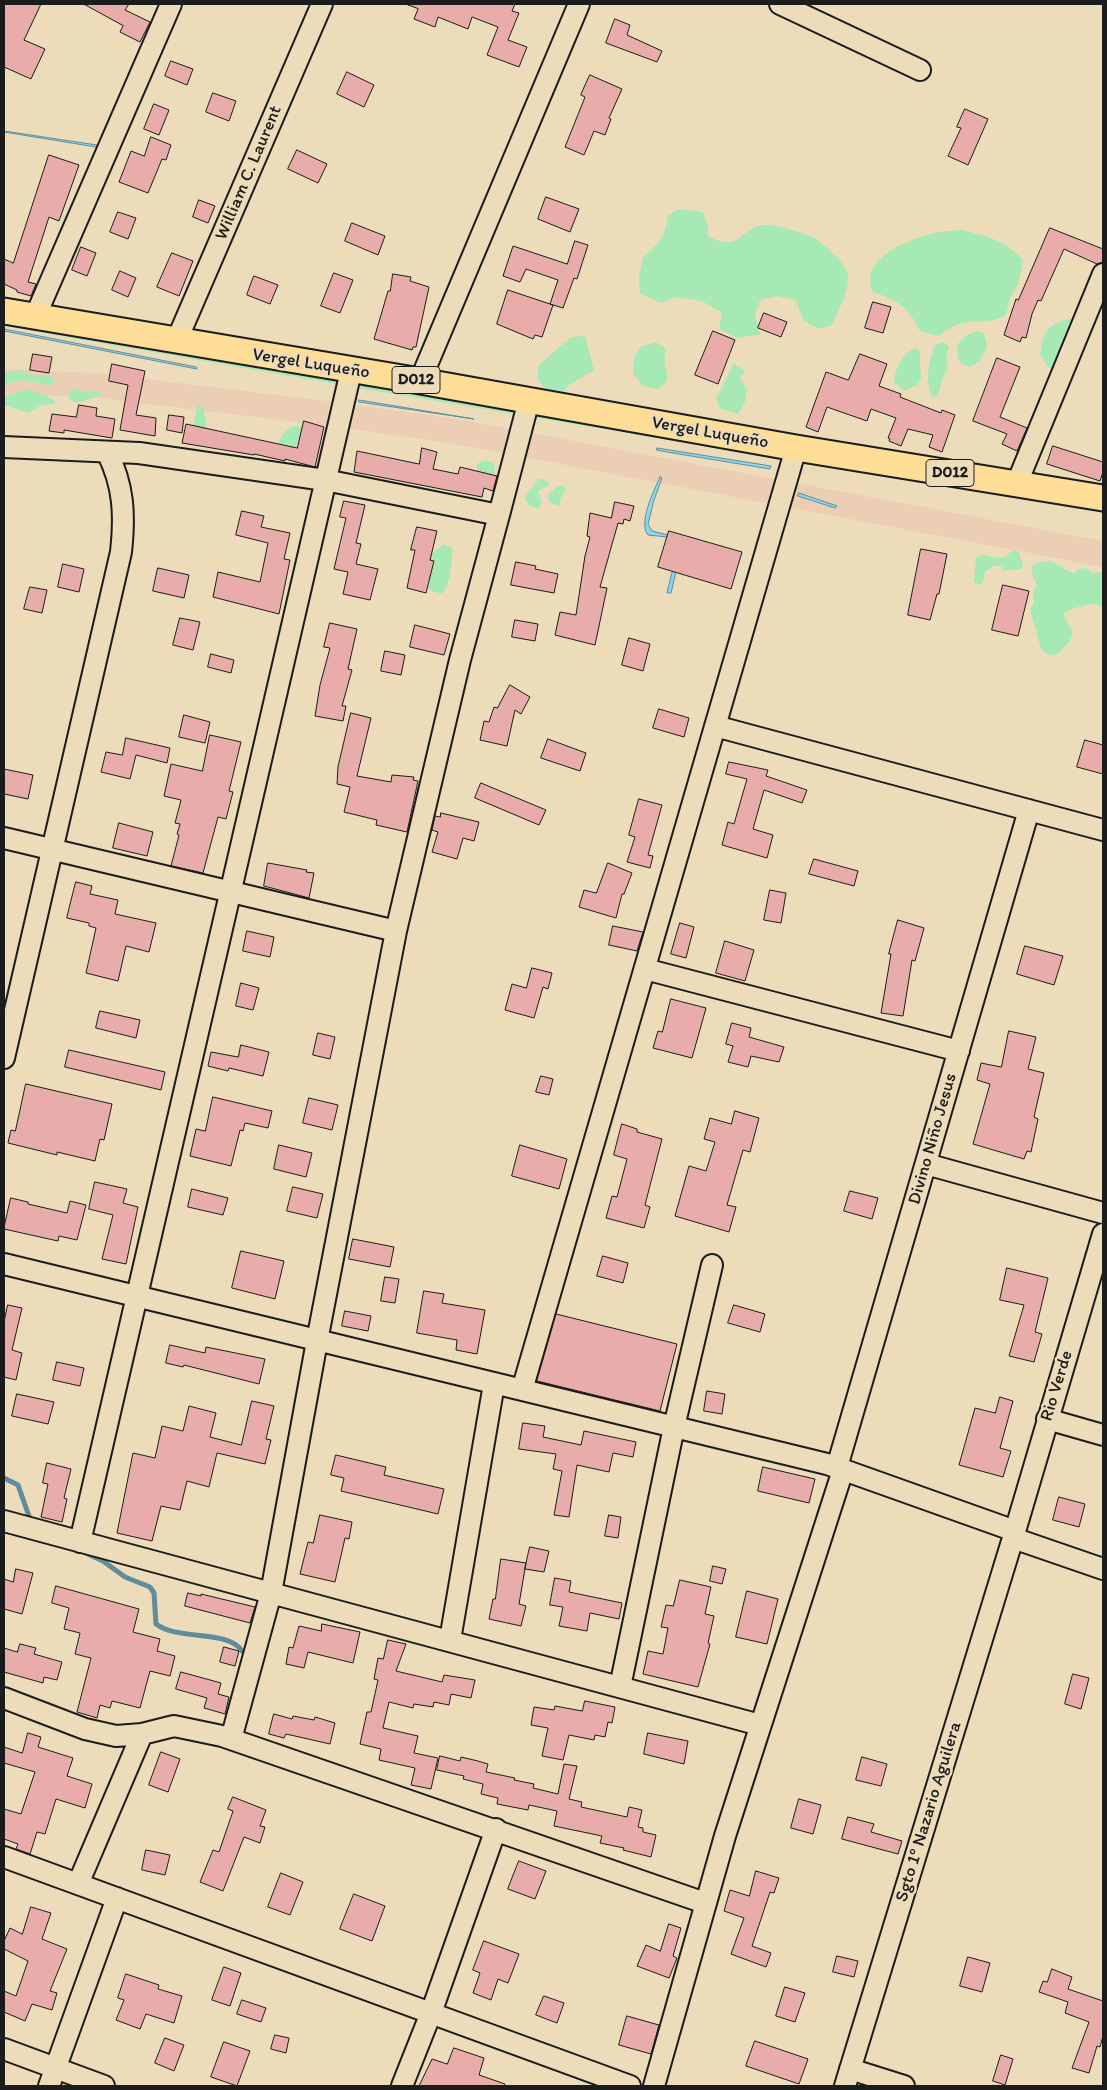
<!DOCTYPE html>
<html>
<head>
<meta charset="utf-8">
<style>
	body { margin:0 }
	#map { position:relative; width:1107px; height:2090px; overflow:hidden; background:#eddcb9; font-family:Itim,sans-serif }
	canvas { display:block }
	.frame { position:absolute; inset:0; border:5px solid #1c1c1c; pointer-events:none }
</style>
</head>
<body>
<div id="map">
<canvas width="1107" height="2090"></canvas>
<div class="frame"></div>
</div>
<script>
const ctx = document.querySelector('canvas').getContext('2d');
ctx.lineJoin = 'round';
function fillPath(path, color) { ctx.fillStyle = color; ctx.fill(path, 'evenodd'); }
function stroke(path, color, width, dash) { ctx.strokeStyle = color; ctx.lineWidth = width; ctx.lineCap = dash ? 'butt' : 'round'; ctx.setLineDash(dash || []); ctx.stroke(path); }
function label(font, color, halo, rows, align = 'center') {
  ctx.font = font + ' Itim,sans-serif'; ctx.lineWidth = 5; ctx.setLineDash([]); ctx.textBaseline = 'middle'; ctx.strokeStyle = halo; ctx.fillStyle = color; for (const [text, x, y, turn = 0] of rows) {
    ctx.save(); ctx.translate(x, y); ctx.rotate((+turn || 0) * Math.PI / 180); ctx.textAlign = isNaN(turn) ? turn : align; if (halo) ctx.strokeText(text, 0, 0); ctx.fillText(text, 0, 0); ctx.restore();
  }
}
fillPath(new Path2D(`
	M4,369L95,373L335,402L457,419L1103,541V567L450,443L330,426L90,397L4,394Z`), '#ecceb5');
fillPath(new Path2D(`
	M678,209L703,212L708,226V236C742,255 740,225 766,225C777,225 805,233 814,238C825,245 849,265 848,278C848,294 838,311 832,325L818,329L803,320L796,300L778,296L760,300L755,315L760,334L738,338L719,329L722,313L702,301L676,297L661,303L640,293L639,277L643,257C660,243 664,238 668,216Z
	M961,230C985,235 1007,241 1023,260L1018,284L1010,298L1006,315C981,329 966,312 939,336L920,331C908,306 898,301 873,292C858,258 908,240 934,233C942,231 952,231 961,230Z
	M1070,319L1082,321L1079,360L1062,370L1049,368L1040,355C1044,331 1045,325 1070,319Z
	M4,323L360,385L1103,509V513L359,388L4,326Z
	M977,331L984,333L987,347L979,362L970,367L960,363C953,345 959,337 977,331Z
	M585,336L594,370L569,385L561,396L547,391L537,378L539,365L571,337Z
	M656,342L666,349C665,354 664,360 665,365C668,378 670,381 658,389L643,386L633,373L634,358L640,347Z
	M943,342L949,347L946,358L948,368L942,380L938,395L932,398C925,381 928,361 935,345Z
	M915,348L921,353C915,375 933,379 905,391L894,382C895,369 903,353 915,348Z
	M734,364L745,370L740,379L747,389L745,402L738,414L720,408L716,397C724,387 726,375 734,364Z
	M19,370C25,370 26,374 31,375C40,376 50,373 56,381L50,385L20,380L4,385V371L12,373Z
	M26,389L46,395L55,401L53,404L42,405L28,413L4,405V395C11,396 18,391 26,389Z
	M71,389L86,392L100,391L102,395L79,402H73L68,397Z
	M200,404C207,412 204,421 207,431L193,428L197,406Z
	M297,426L303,428L301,442L298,443L292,451L279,445C279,436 288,426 297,426Z
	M485,460L492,462L495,468L494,475L491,477L477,471V464Z
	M539,479H543L550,485L538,491L542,502L538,509L529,505L525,499L527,494Z
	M559,485L565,487L566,490L561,497L560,504L558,506L550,502L547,496Z
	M444,544L452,548C453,558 450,585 443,593C434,593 429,591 425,583L431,554Z
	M1014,550L1019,553L1023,566L1021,569L1004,571L1001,566H993L985,572L983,582L980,585L974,582L976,558C985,551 990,558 1000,558C1006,558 1008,553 1014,550Z
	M1049,561C1059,563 1064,571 1074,573L1079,569L1086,568L1092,573L1103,572V608L1093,603L1068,610L1063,614L1073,632C1071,641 1068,643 1062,650C1054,657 1049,657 1041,649L1030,609L1034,604L1033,591L1037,586C1031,569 1025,563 1049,561Z`), '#a6e9b4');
const water = new Path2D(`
	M4,131L97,145L96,147L4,132Z
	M4,329L196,367L197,369L4,331Z
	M359,400L474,419L359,402Z
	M657,448L771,466L770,469L661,451L657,450Z
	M660,477L662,478L654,500L648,524L652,531L672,536L678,563L671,593H667L673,568L672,541L667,537L648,535C638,522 654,491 660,477Z
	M799,493L837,506L835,508L798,496Z`);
fillPath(water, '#8dd6ef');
stroke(water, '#608c9b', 1);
stroke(new Path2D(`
	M4,1478L18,1485L30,1519
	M77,1549L103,1561L125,1577L150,1587L154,1593L156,1624C178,1641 228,1629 242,1651`), '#608c9b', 5);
const building = new Path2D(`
	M4,4H41L24,40L45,49L31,79L4,67Z
	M84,4H129L125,10L150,22L140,42L120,32L123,26Z
	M406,4H515L512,11L519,13L508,40L527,47L519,67L487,55L498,27L472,17L468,29L438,17L435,27L414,19L418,9Z
	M615,19L630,25L627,35L662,51L657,62L606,43Z
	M171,61L193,69L187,85L165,76Z
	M347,72L374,85L364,107L337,94Z
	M590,75L622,89L609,118L611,119L605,135L594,131L584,155L565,147L585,97L581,95Z
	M213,93L236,101L229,121L206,112Z
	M154,104L169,110L159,135L144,129Z
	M965,109L988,119L968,165L948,156L961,128L957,127Z
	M151,137L171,145L166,160L162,159L148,193L119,182L131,151L144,156Z
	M297,150L327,164L318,183L288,169Z
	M49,155L79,165L59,221L49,217L28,282L36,284L31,296L17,292V290L4,284V259L13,263Z
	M546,197L579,209L570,232L538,219Z
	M199,200L215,206L208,223L193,217Z
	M118,212L136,218L128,239L110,232Z
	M352,223L385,236L378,255L345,241Z
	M1050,228L1103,249V262L1097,264L1064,249L1041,301L1038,300L1032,314L1026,338L1022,337L1020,342L1004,335L1016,299L1018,300Z
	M575,241L588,245L577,279L574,278L563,308L550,304L558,280L526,269L520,282L503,276L513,246L567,264Z
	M81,247L96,253L87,276L72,270Z
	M172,253L193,261L179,296L157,287Z
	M120,271L136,278L128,297L112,290Z
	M334,273L353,280L340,313L321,306Z
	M393,274L411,277L410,281L429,287L416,347H413L412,350L374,339L388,291H390Z
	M254,276L278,285L270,304L247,295Z
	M508,290L553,305L542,337L535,335L533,339L497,324Z
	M873,302L891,307L883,333L865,328Z
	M764,313L787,322L781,337L758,328Z
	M713,331L735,340L718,384L695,375Z
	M33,354L52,357L49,373L30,370Z
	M860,354L887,364L879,386L901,394L900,397L941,413L942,410L955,415L942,452L929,447L933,435L908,429L901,446L889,441L890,439L888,438L896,418L871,409L867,421L827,407L818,432L806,427L826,372L848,380Z
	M997,358L1020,367L1000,417L1027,428L1017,451L1002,444L1007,434L973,421Z
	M112,364L145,371L136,415L156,418L155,436L120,430L128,385L109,381Z
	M79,405L97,408L96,416L115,419L112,438L64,430V433L49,431L52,414L76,417Z
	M169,415L184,417L182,433L167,430Z
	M304,421L324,427L315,467L285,459V461L254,454V455L182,443L186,424L297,448Z
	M1053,446L1103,462V472L1100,481L1047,464Z
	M422,448L437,452L433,469L458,474L460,467L497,476L493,491L484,488L482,497L354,472L357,451L419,464Z
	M344,501L365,505L356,543L361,544L356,564L378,569L370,600L343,594L348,572L334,569L346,518L340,517Z
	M615,502L634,506L630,521L624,519L623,524L618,523L600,587L607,588L595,645L555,635L560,612L576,615L585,556L590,537L587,536L590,513L611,518Z
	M242,511L264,516L261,527L290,533L284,559L290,560L279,614L213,597L218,572L260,582L268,543L236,535Z
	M417,527L437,531L430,560L434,561L426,593L407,588L415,550H411Z
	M669,531L742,552L731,589L658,567Z
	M921,549L947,554L939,594H937L930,620L908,615Z
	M516,562L536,566L535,569L558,574L554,593L511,585Z
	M63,564L84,569L79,592L58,587Z
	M158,568L189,575L184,598L153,591Z
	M1003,585L1029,591L1018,636L992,630Z
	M30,587L47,590L42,613L24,609Z
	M180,618L200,622L193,650L173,645Z
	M515,620L538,624L535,641L512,637Z
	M330,623L357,629L348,669L352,670L342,706H346L343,721L315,716L320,685L330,648L324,647Z
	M415,625L450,634L444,655L410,647Z
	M629,638L650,644L643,671L622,665Z
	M385,651L405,655L401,675L381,671Z
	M211,654L234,660L231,673L208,667Z
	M510,685L530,697L521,714L515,710L507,746L480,740L484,721L489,722L494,707L497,708Z
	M659,709L689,718L684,737L653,728Z
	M351,713L371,718L357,776L391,782L392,775L414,777L413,780L418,781L407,832L376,825L377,820L344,812L350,787L337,784L338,767Z
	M184,715L210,722L205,743L179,737Z
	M210,735L241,742L229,791L233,792L226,819L218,817L203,873L171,866L179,835L177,834L180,824L175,823L181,800L164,796L171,764L202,771Z
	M126,738L170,748L167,763L136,755L130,779L101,772L106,752L122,755Z
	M548,739L586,753L580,771L541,758Z
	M1085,740L1103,745V774L1077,767Z
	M729,762L768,770L766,776L807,790L802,803L764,790L753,829L773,835L767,858L722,845L728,822L734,824L747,779L726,774Z
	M4,769L33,775L28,799L4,794Z
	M481,783L546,810L539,825L475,798Z
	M639,799L662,805L648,855L653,856L650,868L627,862L635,837L629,835Z
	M441,813L479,822L474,841L463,838L457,859L432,852L438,832L432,830L435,816L440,817Z
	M119,823L153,832L147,856L113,848Z
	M814,859L858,871L854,886L809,874Z
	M268,863L307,870L306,872L314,873L309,898L264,886Z
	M608,863L632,873L624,894H622L616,918L579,907L584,890L596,893Z
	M76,882L92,886L90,894L118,900L115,914L156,923L149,952L126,946L118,981L86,973L96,928L89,926V923L67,918Z
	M770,890L786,893L781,923L764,920Z
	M898,920L924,928L915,961L912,960L903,1016L881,1013L891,954H889Z
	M680,923L694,927L686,958L671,954Z
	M613,926L643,932L637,951L609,945Z
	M247,931L274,937L270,957L243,951Z
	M725,941L754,950L745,981L716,973Z
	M1025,946L1063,956L1054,985L1017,974Z
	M532,968L552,973L548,989L543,987L534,1018L505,1010L512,984L526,988Z
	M241,983L259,988L253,1010L236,1006Z
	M671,999L706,1008L692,1058L653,1048L658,1031L662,1032Z
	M100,1011L140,1020L136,1038L96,1028Z
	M732,1023L751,1028L749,1037L784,1047L779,1062L751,1056L748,1067L728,1062L733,1046L726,1044Z
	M1009,1031L1036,1037L1028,1069L1044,1073L1034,1117L1038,1119L1031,1152L1027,1151L1024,1159L973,1144L990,1084L977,1080L981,1063L1001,1067Z
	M318,1033L335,1037L330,1059L313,1055Z
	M241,1045L269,1052L263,1076L229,1068L228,1071L208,1066L211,1052L238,1057Z
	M69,1050L165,1072L161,1090L65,1067Z
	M541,1076L553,1079L549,1095L536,1092Z
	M26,1084L112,1104L104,1140L100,1139L95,1161L57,1152V1155L8,1143L11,1130L15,1131Z
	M213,1097L272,1111L268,1128L245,1123L243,1131L240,1130L231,1166L190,1156L196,1129L205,1131Z
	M309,1098L338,1105L332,1130L303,1123Z
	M735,1111L759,1118L750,1152L743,1150L727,1205L736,1207L729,1232L675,1216L689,1166L706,1171L715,1142L704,1139L710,1118L731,1124Z
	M622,1124L637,1129V1132L662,1139L645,1205L650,1207L644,1228L606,1218L612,1196L617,1197L627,1159L614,1155Z
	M279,1145L312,1153L306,1177L274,1169Z
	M520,1145L567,1159L559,1189L512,1176Z
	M95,1182L127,1189L123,1203L138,1207L126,1264L102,1259L113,1215L89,1209Z
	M293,1187L323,1194L317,1218L287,1211Z
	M192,1189L228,1198L223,1215L188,1207Z
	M850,1191L878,1198L872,1219L844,1211Z
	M11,1198L28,1202V1204L67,1213L70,1201L86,1205L77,1240L59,1236L58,1241L4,1229Z
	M353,1239L394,1247L390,1267L349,1259Z
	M241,1251L284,1261L275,1299L232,1288Z
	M603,1256L628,1263L623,1283L597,1276Z
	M1007,1268L1048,1278L1035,1332L1042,1334L1034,1362L1009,1356L1024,1305L1000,1300Z
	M385,1277L399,1279L395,1303L381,1301Z
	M424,1291L444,1294L442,1303L485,1310L477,1354L456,1350L457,1340L417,1333Z
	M8,1305L22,1308L12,1350L22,1353L16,1380L4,1377V1322Z
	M734,1305L765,1314L760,1332L728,1323Z
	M345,1311L371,1316L368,1331L342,1326Z
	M556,1314L677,1344L660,1411L537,1381Z
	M170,1345L205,1353L206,1347L265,1359L259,1384L184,1365L183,1367L166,1363Z
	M57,1362L84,1368L80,1386L53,1380Z
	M707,1391L725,1394L722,1414L704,1411Z
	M17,1394L54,1402L48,1424L12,1416Z
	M1000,1397L1013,1401L1000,1448L1011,1451L1003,1477L959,1465L975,1408L995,1413Z
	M252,1401L274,1406L266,1439L271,1440L265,1464L217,1453L209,1487L187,1481L180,1510L161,1506L152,1541L117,1533L133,1453L155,1458L162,1426L183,1431L189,1406L216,1413L210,1437L241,1445Z
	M523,1423L545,1426L543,1437L581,1445L584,1431L636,1442L633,1457L613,1453L609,1472L577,1465L569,1517L554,1515L562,1471L553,1469L556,1454L519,1449Z
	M336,1455L386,1467L384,1475L444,1489L438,1514L341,1491L344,1478L331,1475Z
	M47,1463L71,1469L64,1498L67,1499L62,1522L41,1517L48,1484L43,1483Z
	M763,1467L815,1479L809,1503L758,1491Z
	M1059,1497L1085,1504L1079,1527L1053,1520Z
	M320,1515L352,1522L349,1539L345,1538L335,1582L300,1574L308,1542L313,1543Z
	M609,1515L621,1517L618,1538L605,1536Z
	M530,1547L549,1551L544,1572L525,1569Z
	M501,1559L526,1563L519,1604L526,1606L521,1626L489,1619L493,1599H495Z
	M713,1566L726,1569L722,1584L710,1581Z
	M16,1569L33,1573L22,1614L4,1609V1579L13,1582Z
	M555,1578L571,1581L569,1592L622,1603L619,1619L590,1613L587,1631L559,1626L563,1607L550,1605Z
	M680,1580L711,1587L705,1614L714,1616L708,1643L710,1644L698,1687L643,1674L648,1651L663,1654L668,1628L661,1627L666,1605L673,1606Z
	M56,1586L139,1609L133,1632L160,1639L157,1651L175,1656L170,1676L150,1671L140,1708L112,1701L110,1708L100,1705L97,1718L77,1712L91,1658L75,1654L80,1633L64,1629L69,1608L52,1603Z
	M747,1591L778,1599L767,1644L736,1637Z
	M188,1593L201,1596V1594L255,1607L250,1623L185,1606Z
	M322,1624L360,1632L353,1663L308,1652L304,1668L286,1664L289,1647L293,1648L299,1626L321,1631Z
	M388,1640L406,1644L396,1671L442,1682L444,1675L475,1680L471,1698L451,1694L449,1705L434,1702L433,1707L414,1704L413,1708L389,1702L383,1728L418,1736L414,1753L438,1758L431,1789L411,1785L415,1768L379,1760L381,1749L360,1744L367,1712H371L378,1680L374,1679L378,1658L383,1659Z
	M20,1644L36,1648L34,1654L62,1662L57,1680L44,1677L43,1683L4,1672V1648L17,1652Z
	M224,1647L239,1651L235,1666L220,1662Z
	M181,1672L221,1683L218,1694L229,1697L225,1714L204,1708L207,1698L176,1689Z
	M1073,1674L1089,1678L1081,1709L1065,1704Z
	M585,1701L615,1707L612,1723L608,1722L605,1737L595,1735L594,1740L569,1735L563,1760L542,1756L548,1728L531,1725L534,1707L554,1710L555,1706L582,1711Z
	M274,1714L292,1719L293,1716L314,1720L315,1717L335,1723L330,1744L286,1734L284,1738L269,1734Z
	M28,1733L41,1737L38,1747L73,1758L67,1776L92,1784L85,1808L56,1799L45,1834L37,1832L30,1854L16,1849L18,1844L4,1839V1809L21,1814L35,1772L4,1763V1747L22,1753Z
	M648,1733L688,1741L684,1764L644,1754Z
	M161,1752L180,1759L168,1792L149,1785Z
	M440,1756L460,1761L461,1757L478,1761L488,1764L486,1772L515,1778L514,1780L534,1784L533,1788L558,1794L564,1764L577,1766L569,1799L582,1802L581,1807L627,1817L629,1807L642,1810L638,1827L643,1828V1832L656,1835L651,1857L623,1850L624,1848L600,1843L602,1836L554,1826L557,1811L529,1805L528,1810L497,1804L498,1798L481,1794L483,1784L463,1779L464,1776L437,1770Z
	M862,1757L887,1764L881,1786L856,1780Z
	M233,1797L266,1810L260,1826L265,1827L260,1843L244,1837L223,1891L200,1882L213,1850L219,1852L233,1811L228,1809Z
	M799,1799L821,1805L813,1834L791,1828Z
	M848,1817L874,1824L871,1832L902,1841L898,1854L842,1839Z
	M146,1850L170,1855L165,1875L142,1870Z
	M519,1861L546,1871L535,1899L508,1889Z
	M756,1871L779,1878L774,1893L770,1892L752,1946L771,1953L766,1967L731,1954L744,1918L724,1911L730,1890L749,1896Z
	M281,1873L303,1882L290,1915L268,1907Z
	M354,1894L385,1906L372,1941L340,1929Z
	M31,1907L51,1913L42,1939L67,1949L50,1991L57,1993L52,2010L32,2004L25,2021L4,2012V1991L16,1996L28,1961L4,1949V1941L10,1928L22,1934Z
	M669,1924L681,1928L673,1956L677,1958L669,1978L637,1966L646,1945L660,1951Z
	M484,1941L519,1954L508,1983L498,1979L491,2000L473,1993L480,1973L473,1970Z
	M837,1956L858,1961L854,1977L833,1972Z
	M968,1957L990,1963L982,1992L960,1986Z
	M224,1967L241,1973L230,2006L212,2000Z
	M1052,1969L1072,1977L1068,1989L1103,2001V2036L1100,2047L1097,2046L1089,2073L1072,2068L1089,2022L1065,2013L1068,2002L1039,1992L1043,1981L1047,1982Z
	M126,1974L159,1985L158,1989L182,1996L174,2023L146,2014L140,2029L116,2020L124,2000L118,1998Z
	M785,1987L805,1993L795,2022L776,2016Z
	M544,1996L564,2003L557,2023L536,2015Z
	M242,2000L266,2008L261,2022L237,2014Z
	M627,2016L659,2025L651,2054L619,2045Z
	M275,2035L289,2038L286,2053L271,2049Z
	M165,2038L184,2045L174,2071L155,2063Z
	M755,2041L808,2059L799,2084L746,2066Z
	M224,2042L250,2051L237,2086L211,2077Z
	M454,2048L484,2058L479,2075L505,2084L504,2086H419L432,2059L447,2064Z
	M1001,2055L1013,2059L1005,2085L993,2081Z`);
fillPath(building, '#e8adab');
stroke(building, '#1c1c1c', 1);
const minor = new Path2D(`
	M780,4L920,70
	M35,317L171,4
	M176,342L322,4
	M420,381L579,4
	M4,447L139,453L325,480L499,515L529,400
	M1017,483L1103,274
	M715,726L1103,830
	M4,838L396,931
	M645,969L959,1051
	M4,1058L121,552C125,515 124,486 107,452
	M926,1164L1103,1213
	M4,1264L827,1464L1015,1531
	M522,1390L796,448
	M1047,1419L1103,1435
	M837,1467L1029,810
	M4,1521L760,1725
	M1013,1538L1103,1569
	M80,1542L351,371
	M450,1640L494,1384
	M620,1687L674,1427L712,1265
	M4,1698L85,1729L116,1736L142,1734L174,1726L222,1736L705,1903
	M231,1739L271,1593L317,1341L396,931L460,660L499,515
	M4,1857L630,2086
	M78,1884L142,1734
	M4,2049L104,2086
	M850,2069L904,2086
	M49,2086L117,1898
	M402,2086L431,2013L496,1829
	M654,2086L725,1836L843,1470
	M845,2086L1013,1538L1103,1234`);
const major = new Path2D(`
	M4,311L420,381L796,448L1103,498`);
stroke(minor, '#1c1c1c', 24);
stroke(major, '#1c1c1c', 29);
stroke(minor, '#eddcb9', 20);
stroke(major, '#fedd96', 25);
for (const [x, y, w] of [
	[416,380,48],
	[950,473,48]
]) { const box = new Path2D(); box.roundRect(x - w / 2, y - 13.5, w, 27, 4); ctx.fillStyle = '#eddcb9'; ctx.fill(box); stroke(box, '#1c1c1c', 1); }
label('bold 16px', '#1c1c1c', null, [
	["D012",416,380],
	["D012",950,473]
]);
label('18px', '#1c1c1c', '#eddcb9', [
	["William C. Laurent",249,173,-67],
	["Vergel Luqueño",311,364,9],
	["Vergel Luqueño",710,433,10],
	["Divino Niño Jesus",933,1139,-74],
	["Rio Verde",1057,1386,-73],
	["Sgto 1º Nazario Aguilera",929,1812,-73]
]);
</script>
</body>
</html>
